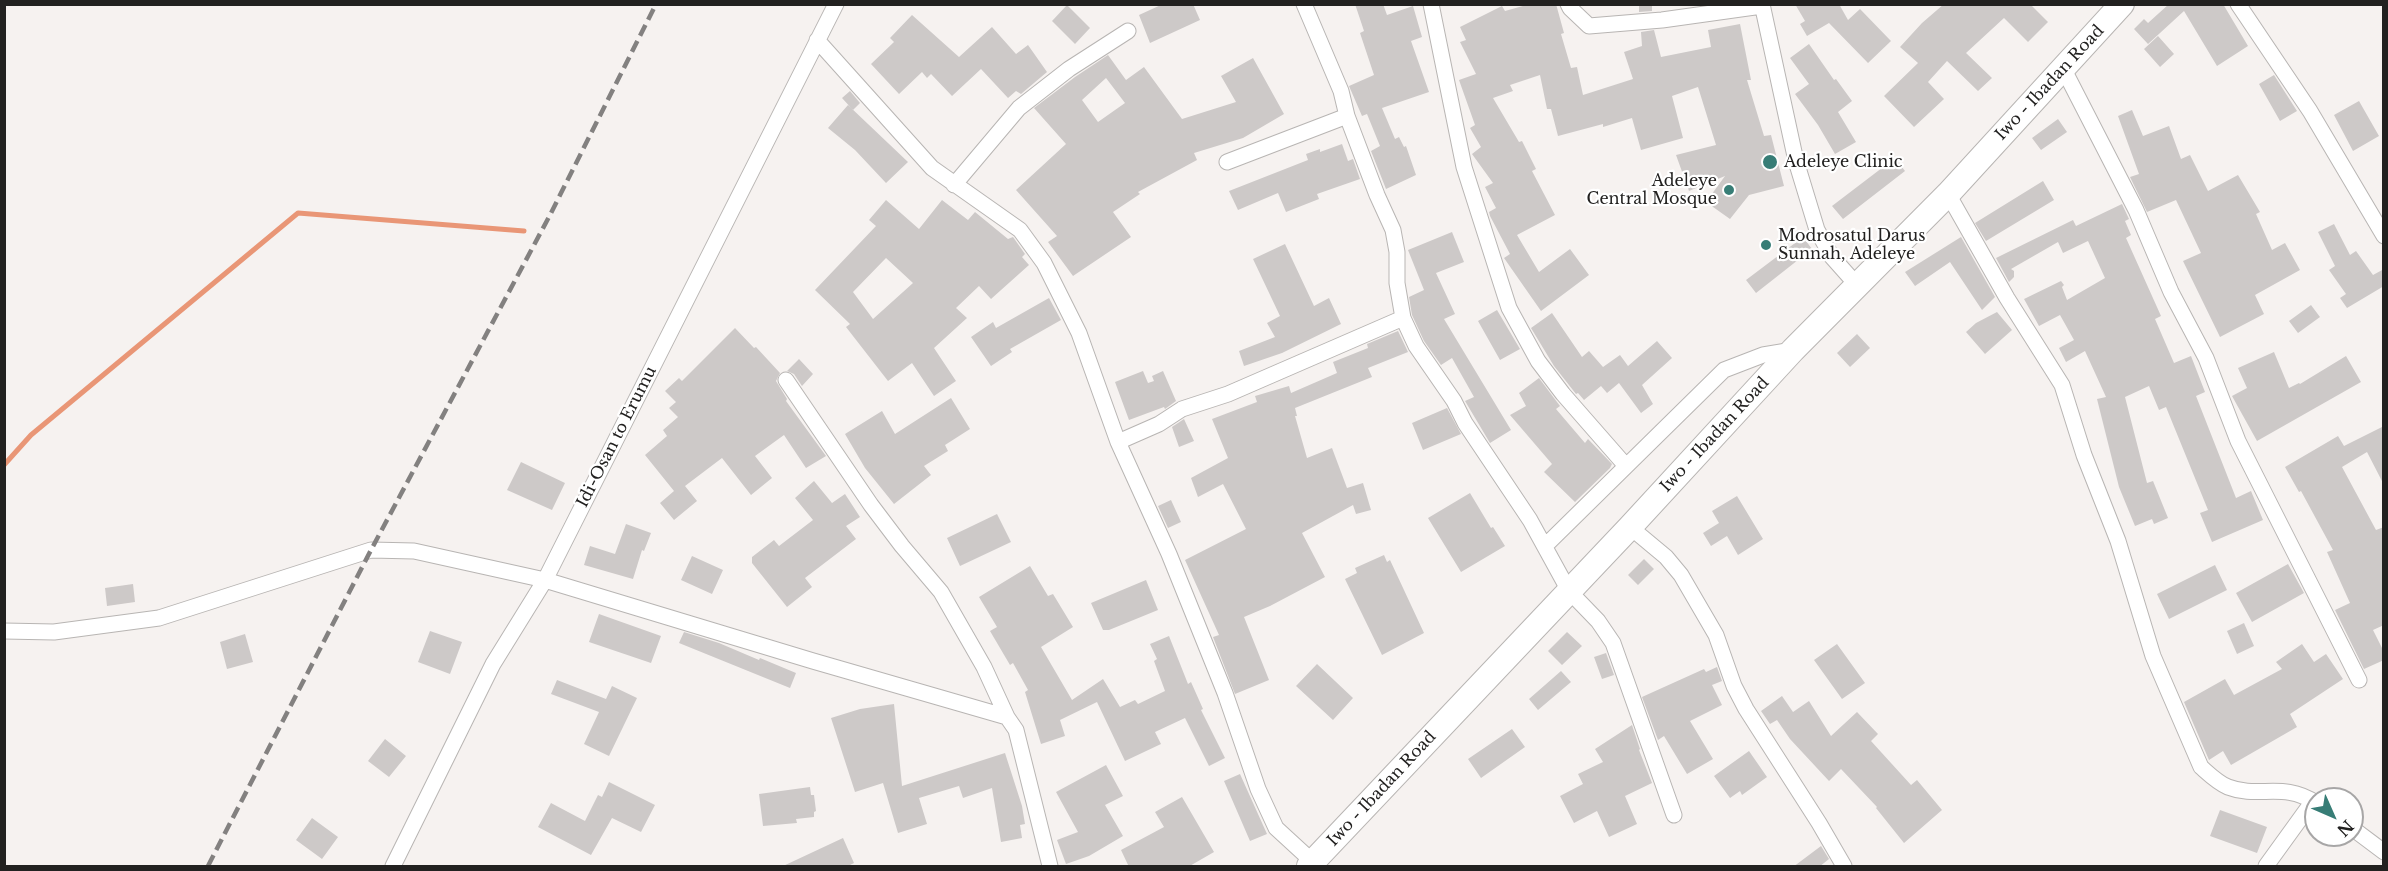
<!DOCTYPE html>
<html>
<head>
<meta charset="utf-8">
<style>
	body { margin:0 }
	#map { position:relative; width:2388px; height:871px; overflow:hidden; background:#f6f2f0; font-family:"Libre Baskerville",serif }
	canvas { display:block }
	.frame { position:absolute; inset:0; border:6px solid #222120; pointer-events:none }
	.north { position:absolute; left:2304px; top:787px; width:60px; height:60px; box-sizing:border-box; background:#fff; border:2px solid #a7a6a6; border-radius:50%; rotate:135deg; font-size:16px; font-weight:700; line-height:24px; text-align:center; color:#222120 }
	.north::after { content:''; display:block; margin:auto; width:21px; height:27px; background:#377d76; clip-path:polygon(50% 0,100% 100%,50% 72%,0 100%) }
</style>
</head>
<body>
<div id="map">
<canvas width="2388" height="871"></canvas>
<div class="frame"></div>
<div class="north">N</div>
</div>
<script>
const ctx = document.querySelector('canvas').getContext('2d');
ctx.lineJoin = 'round';
function stroke(path, color, width, dash) { ctx.strokeStyle = color; ctx.lineWidth = width; ctx.lineCap = dash ? 'butt' : 'round'; ctx.setLineDash(dash || []); ctx.stroke(path); }
function fillPath(path, color) { ctx.fillStyle = color; ctx.fill(path, 'evenodd'); }
function label(font, color, halo, rows, align = 'center') {
  ctx.font = font + ' "Libre Baskerville",serif'; ctx.lineWidth = 4.5; ctx.setLineDash([]); ctx.textBaseline = 'middle'; ctx.strokeStyle = halo; ctx.fillStyle = color; for (const [text, x, y, turn = 0] of rows) {
    ctx.save(); ctx.translate(x, y); ctx.rotate((+turn || 0) * Math.PI / 180); ctx.textAlign = isNaN(turn) ? turn : align; if (halo) ctx.strokeText(text, 0, 0); ctx.fillText(text, 0, 0); ctx.restore();
  }
}
stroke(new Path2D(`
	M4,465L31,435L298,213L524,231`), '#e99676', 5);
fillPath(new Path2D(`
	M1163,4H1193L1200,20L1150,43L1139,15Z
	M1355,4H1383L1387,15L1413,6L1422,37L1411,41L1429,92L1382,108L1395,139L1399,137L1404,147L1406,146L1416,175L1386,189L1371,151L1380,146L1367,114L1362,116L1349,86L1374,75L1360,33L1364,31Z
	M1530,4H1556L1564,33L1561,34L1571,68L1577,67L1583,95L1633,79L1624,52L1642,46L1641,32L1654,30L1661,57L1711,47L1708,30L1740,24L1751,80H1747L1764,136L1771,135L1784,186L1749,195L1730,219L1706,202L1725,176L1689,191L1676,155L1716,145L1698,87L1672,96L1683,138L1641,150L1632,118L1603,127V124L1558,136L1551,109H1547L1540,75L1510,85L1513,91L1493,98L1519,142L1522,141L1536,169L1532,171L1555,215L1517,235L1539,272L1570,249L1589,275L1541,311L1504,258L1510,254L1490,216L1489,212L1496,208L1485,187L1493,183L1472,154L1481,147L1470,128L1475,125L1459,80L1476,74L1460,42L1466,40L1460,27L1502,6L1505,11Z
	M1639,4H1652V11L1639,12Z
	M1795,4H1839L1848,20L1860,9L1891,41L1868,63L1829,23L1807,36L1800,24L1805,21Z
	M1944,4H2030L2048,22L2028,42L2004,18L1966,53L1992,78L1978,91L1947,61L1928,82L1944,99L1914,127L1884,96L1918,63L1900,47L1922,23Z
	M2169,4H2223L2248,46L2217,66L2184,11L2148,44L2134,29L2144,19L2148,23Z
	M1067,5L1090,28L1075,44L1052,21Z
	M912,15L959,57L992,27L1016,54L1028,45L1047,72L1021,94L1016,91L1008,98L981,69L952,96L931,74L927,78L922,72L899,94L871,64L894,42L890,38Z
	M2158,36L2174,54L2160,67L2144,49Z
	M1809,44L1834,80L1836,79L1852,101L1838,112L1856,142L1835,154L1818,125L1795,94L1809,84L1790,58Z
	M1108,55L1126,80L1144,67L1182,119L1236,102L1221,76L1253,58L1284,114L1243,138L1194,153L1197,160L1138,192L1140,194L1113,212L1131,237L1073,276L1048,242L1057,236L1016,190L1066,144L1034,108L1075,77ZM1106,78L1125,103L1098,122L1082,100Z
	M2274,75L2297,111L2280,121L2259,84Z
	M850,91L860,103L853,110L842,98Z
	M2359,101L2379,136L2353,151L2334,115Z
	M848,105L908,162L886,183L855,150L828,128Z
	M2132,110L2143,136L2169,126L2181,159L2190,155L2208,191L2238,175L2260,212L2256,214L2272,250L2285,243L2300,270L2255,295L2264,314L2220,337L2183,261L2201,253L2176,200L2147,212L2130,177L2139,174L2118,116Z
	M2058,119L2067,132L2041,150L2032,138Z
	M1342,144L1348,161L1353,159L1360,179L1317,194L1319,199L1286,212L1278,193L1238,210L1229,191L1308,160L1306,154L1320,149V152Z
	M1895,158L1905,171L1843,219L1832,206Z
	M2043,181L2054,200L1986,241L1975,223Z
	M886,200L919,229L942,200L968,220L975,212L1008,239L1013,237L1025,254L1022,257L1029,265L991,299L979,286L956,308L967,318L934,348L956,381L934,396L912,363L888,381L846,327L850,324L815,290L876,226L869,220ZM886,258L913,283L873,319L853,292Z
	M2122,204L2129,219L2125,221L2131,235L2126,238L2161,316L2155,319L2174,363L2191,356L2205,392L2196,396L2236,498L2251,491L2263,520L2212,542L2200,513L2208,510L2166,407L2159,410L2149,386L2125,397L2147,483L2153,481L2168,518L2154,524L2152,519L2135,526L2119,487L2097,399L2106,397L2085,351L2066,362L2059,348L2074,340L2060,315L2039,326L2024,299L2061,281L2064,285L2062,287L2067,300L2105,278L2088,241L2063,253L2058,242L2011,269L2014,271V277L2009,282L1996,258L2073,220L2076,226Z
	M2334,224L2350,255L2356,251L2373,275L2384,269V286L2347,308L2340,298L2346,294L2329,270L2335,266L2318,232Z
	M1452,232L1464,262L1436,273L1455,314L1444,319L1511,430L1490,443L1465,401L1474,397L1452,358L1441,365L1424,341L1412,315L1409,297L1424,290L1408,250Z
	M1803,237L1812,249L1756,293L1746,280Z
	M1961,237L1995,297L1982,310L1950,262L1915,286L1905,272Z
	M1285,244L1314,306L1329,298L1341,324L1282,353L1244,366L1239,351L1275,337L1267,323L1280,316L1253,259Z
	M1049,298L1061,320L1010,349L1012,352L991,366L971,337L993,322L996,328Z
	M2311,305L2320,317L2298,333L2289,321Z
	M1497,310L1520,349L1500,360L1478,321Z
	M1997,312L2012,330L1985,354L1966,332L1976,323Z
	M1552,313L1582,357L1589,351L1603,367L1620,355L1628,366L1657,341L1672,358L1642,385L1653,404L1641,413L1619,383L1607,393L1601,386L1584,400L1578,393L1576,394L1554,366L1531,328Z
	M735,328L754,348L756,347L780,373L776,381L787,399L786,401L826,456L806,468L784,435L755,456L772,478L751,495L722,458L685,486L697,501L674,520L660,503L674,491L645,455L667,436L663,430L678,417L669,408L676,402L665,391L679,378L682,381Z
	M1398,331L1408,352L1368,368L1372,377L1295,408L1297,416H1295L1307,458L1332,448L1347,488L1363,483L1371,510L1356,514L1353,505L1302,533L1325,577L1270,606L1244,617L1269,680L1235,694L1213,637L1219,635L1185,560L1246,529L1223,484L1198,497L1191,478L1228,458L1212,419L1257,402L1255,396L1289,386L1291,393L1337,373L1333,362L1368,348L1367,344Z
	M1857,334L1870,348L1850,367L1837,353Z
	M2274,352L2289,388L2299,383L2300,384L2346,356L2361,382L2257,441L2232,396L2247,388L2238,368Z
	M799,359L813,374L802,386L794,374L787,371Z
	M1143,371L1148,383L1154,381L1152,376L1163,371L1176,401L1165,409L1164,407L1129,420L1115,382Z
	M1539,378L1560,406L1556,409L1585,443L1588,439L1612,464L1610,468L1575,502L1544,472L1552,464L1510,415L1526,406L1519,393Z
	M951,398L970,429L945,445L948,451L924,466L931,475L894,504L865,468L845,434L882,411L895,434Z
	M1447,408L1461,434L1423,450L1412,423Z
	M1184,419L1194,441L1179,447L1172,427Z
	M2384,426V485L2367,452L2342,467L2376,530L2384,527V625L2373,630L2384,652V660L2364,669L2335,610L2350,603L2327,552L2333,550L2301,491L2299,492L2285,467L2338,436L2344,446Z
	M521,462L565,483L552,510L507,490Z
	M814,481L832,503L845,494L860,517L846,526L856,539L805,578L812,587L787,607L752,563V557L774,540L779,546L813,520L795,498Z
	M1470,493L1491,528L1493,527L1505,546L1461,572L1428,518Z
	M1737,496L1763,539L1738,555L1727,536L1711,546L1703,533L1719,523L1712,511Z
	M1171,500L1181,522L1168,528L1158,506Z
	M997,514L1011,542L960,566L947,538Z
	M626,524L651,533L644,551L642,550L633,579L584,565L590,546L615,554Z
	M1384,555L1387,562L1390,560L1424,633L1382,655L1345,579L1357,573L1355,568Z
	M692,556L723,570L712,594L681,580Z
	M1644,559L1654,569L1638,585L1628,575Z
	M2288,564L2304,593L2252,622L2236,593Z
	M2215,565L2227,590L2169,619L2157,594Z
	M1030,566L1048,596L1053,594L1073,627L1041,647L1072,700L1103,679L1120,707L1135,700L1138,704L1165,691L1154,661L1157,659L1150,644L1169,636L1188,684L1191,682L1203,709L1201,710L1225,758L1209,766L1185,718L1155,732L1161,744L1125,761L1097,702L1060,720L1065,736L1041,744L1025,692L1028,690L1013,663L1010,665L990,631L997,627L979,597Z
	M1146,580L1158,610L1109,630H1103L1091,603Z
	M133,584L135,602L107,606L105,588Z
	M599,614L661,636L651,663L589,642Z
	M2244,623L2254,646L2237,654L2227,631Z
	M430,631L462,642L450,674L418,662Z
	M684,632L719,643L759,660L760,658L796,673L790,688L679,643Z
	M1567,632L1582,646L1562,665L1548,651Z
	M245,634L253,662L227,669L220,642Z
	M1837,644L1865,683L1842,699L1814,660Z
	M2302,644L2314,662L2326,654L2343,679L2290,714L2297,727L2231,765L2223,751L2209,760L2184,702L2225,679L2234,695L2282,669L2276,662Z
	M1606,653L1614,675L1602,679L1594,657Z
	M1317,664L1353,698L1333,720L1296,686Z
	M1717,667L1722,681L1712,685L1722,705L1690,721L1713,759L1687,774L1664,736L1658,740L1642,697L1704,669L1706,672Z
	M1561,671L1571,682L1538,710L1529,699Z
	M557,680L606,699L612,686L637,698L609,756L584,744L599,712L551,694Z
	M1782,696L1793,712L1809,701L1831,736L1857,712L1878,734L1871,741L1911,785L1917,780L1942,810L1904,843L1876,808L1877,807L1841,769L1829,781L1790,739L1777,720L1770,724L1761,711Z
	M894,704L902,786L1005,753L1022,806L1025,824L1020,825L1022,838L1001,842L992,788L963,798L959,786L919,798L927,824L898,833L883,783L855,792L831,718L860,709Z
	M1632,725L1640,749L1639,750L1652,783L1625,796L1637,824L1609,837L1597,811L1574,823L1560,796L1583,784L1578,774L1603,762L1595,749Z
	M1512,729L1525,747L1481,778L1468,759Z
	M385,739L406,756L389,777L368,761Z
	M1749,751L1767,777L1742,795L1740,791L1730,798L1714,776Z
	M1106,765L1123,796L1105,805L1123,836L1089,856L1066,864L1057,840L1078,832L1056,792Z
	M1240,774L1267,834L1250,841L1224,781Z
	M609,782L655,805L641,832L612,818L591,855L538,827L551,803L585,821L598,795L602,797Z
	M810,787L811,795H814L816,811L814,812V817L796,819L797,823L763,826L759,794Z
	M1182,797L1214,852L1188,867H1129L1121,850L1164,827L1155,812Z
	M2220,810L2267,827L2257,853L2210,836Z
	M312,818L338,837L322,859L296,840Z
	M843,838L854,863L846,867H781Z
	M1821,846L1829,859L1819,867H1793Z`), '#cdc9c8');
const street = new Path2D(`
	M1304,4L1341,91L1347,116L1377,195L1393,230L1397,252V283L1403,318L1416,346L1454,401L1465,423L1530,520L1569,591L1598,621L1613,643L1674,815
	M1431,4L1464,167L1509,308L1538,361L1563,394L1626,466
	M1568,4L1570,8L1589,26L1662,20L1762,6
	M1762,4L1796,161L1817,230L1832,257L1856,284
	M2238,4L2310,111L2384,236
	M817,40L932,168L1020,230L1044,263L1079,333L1118,442L1169,554L1225,693L1258,789L1276,828L1313,862
	M2063,68L2136,210L2171,292L2206,358L2238,441L2359,680
	M1227,162L1347,116
	M954,185L1019,108L1069,69L1128,31
	M1948,194L2007,298L2062,385L2084,455L2118,541L2153,656L2201,767C2210,775 2218,783 2228,787C2259,799 2283,781 2316,803
	M786,380L871,505L902,546L941,592L984,667L1007,717
	M1118,442L1159,424L1182,409L1228,394L1403,318
	M1630,527L1666,557L1681,575L1716,635L1734,686L1746,709L1819,823L1844,866
	M1545,546L1724,370L1763,355L1793,350
	M4,631L54,632L159,618L371,550L414,551L545,580L813,661L1007,717L1016,730L1050,866
	M2352,828L2384,852
	M393,866L493,664L545,580L836,4
	M2266,866L2313,801`);
const primary = new Path2D(`
	M1309,866L1630,527L1793,350L1948,194L2122,4`);
stroke(street, '#b8b5b3', 17);
stroke(primary, '#b8b5b3', 26);
stroke(street, '#fff', 15);
stroke(primary, '#fff', 24);
stroke(new Path2D(`
	M208,866L371,550L550,215L656,4`), '#838180', 4.5, [12, 6]);
for (const [x, y, r, color] of [
	[1770,162,8,"#377d76"],
	[1729,190,6,"#377d76"],
	[1766,245,6,"#377d76"]
]) { const dot = new Path2D(); dot.arc(x, y, r, 0, 2 * Math.PI); ctx.fillStyle = color; ctx.fill(dot); stroke(dot, '#fff', 2); }
label('16px', '#222120', '#fff', [
	["Iwo - Ibadan Road",2050,83,-47],
	["Iwo - Ibadan Road",1715,435,-47],
	["Idi-Osan to Erumu",617,437,-63],
	["Iwo - Ibadan Road",1382,789,-47]
]);
label('16px', '#222120', '#fff', [
	["Adeleye Clinic",1784,162],
	["Adeleye",1717,181,"right"],
	["Central Mosque",1717,199,"right"],
	["Modrosatul Darus",1778,236],
	["Sunnah, Adeleye",1778,254]
], 'left');
</script>
</body>
</html>
